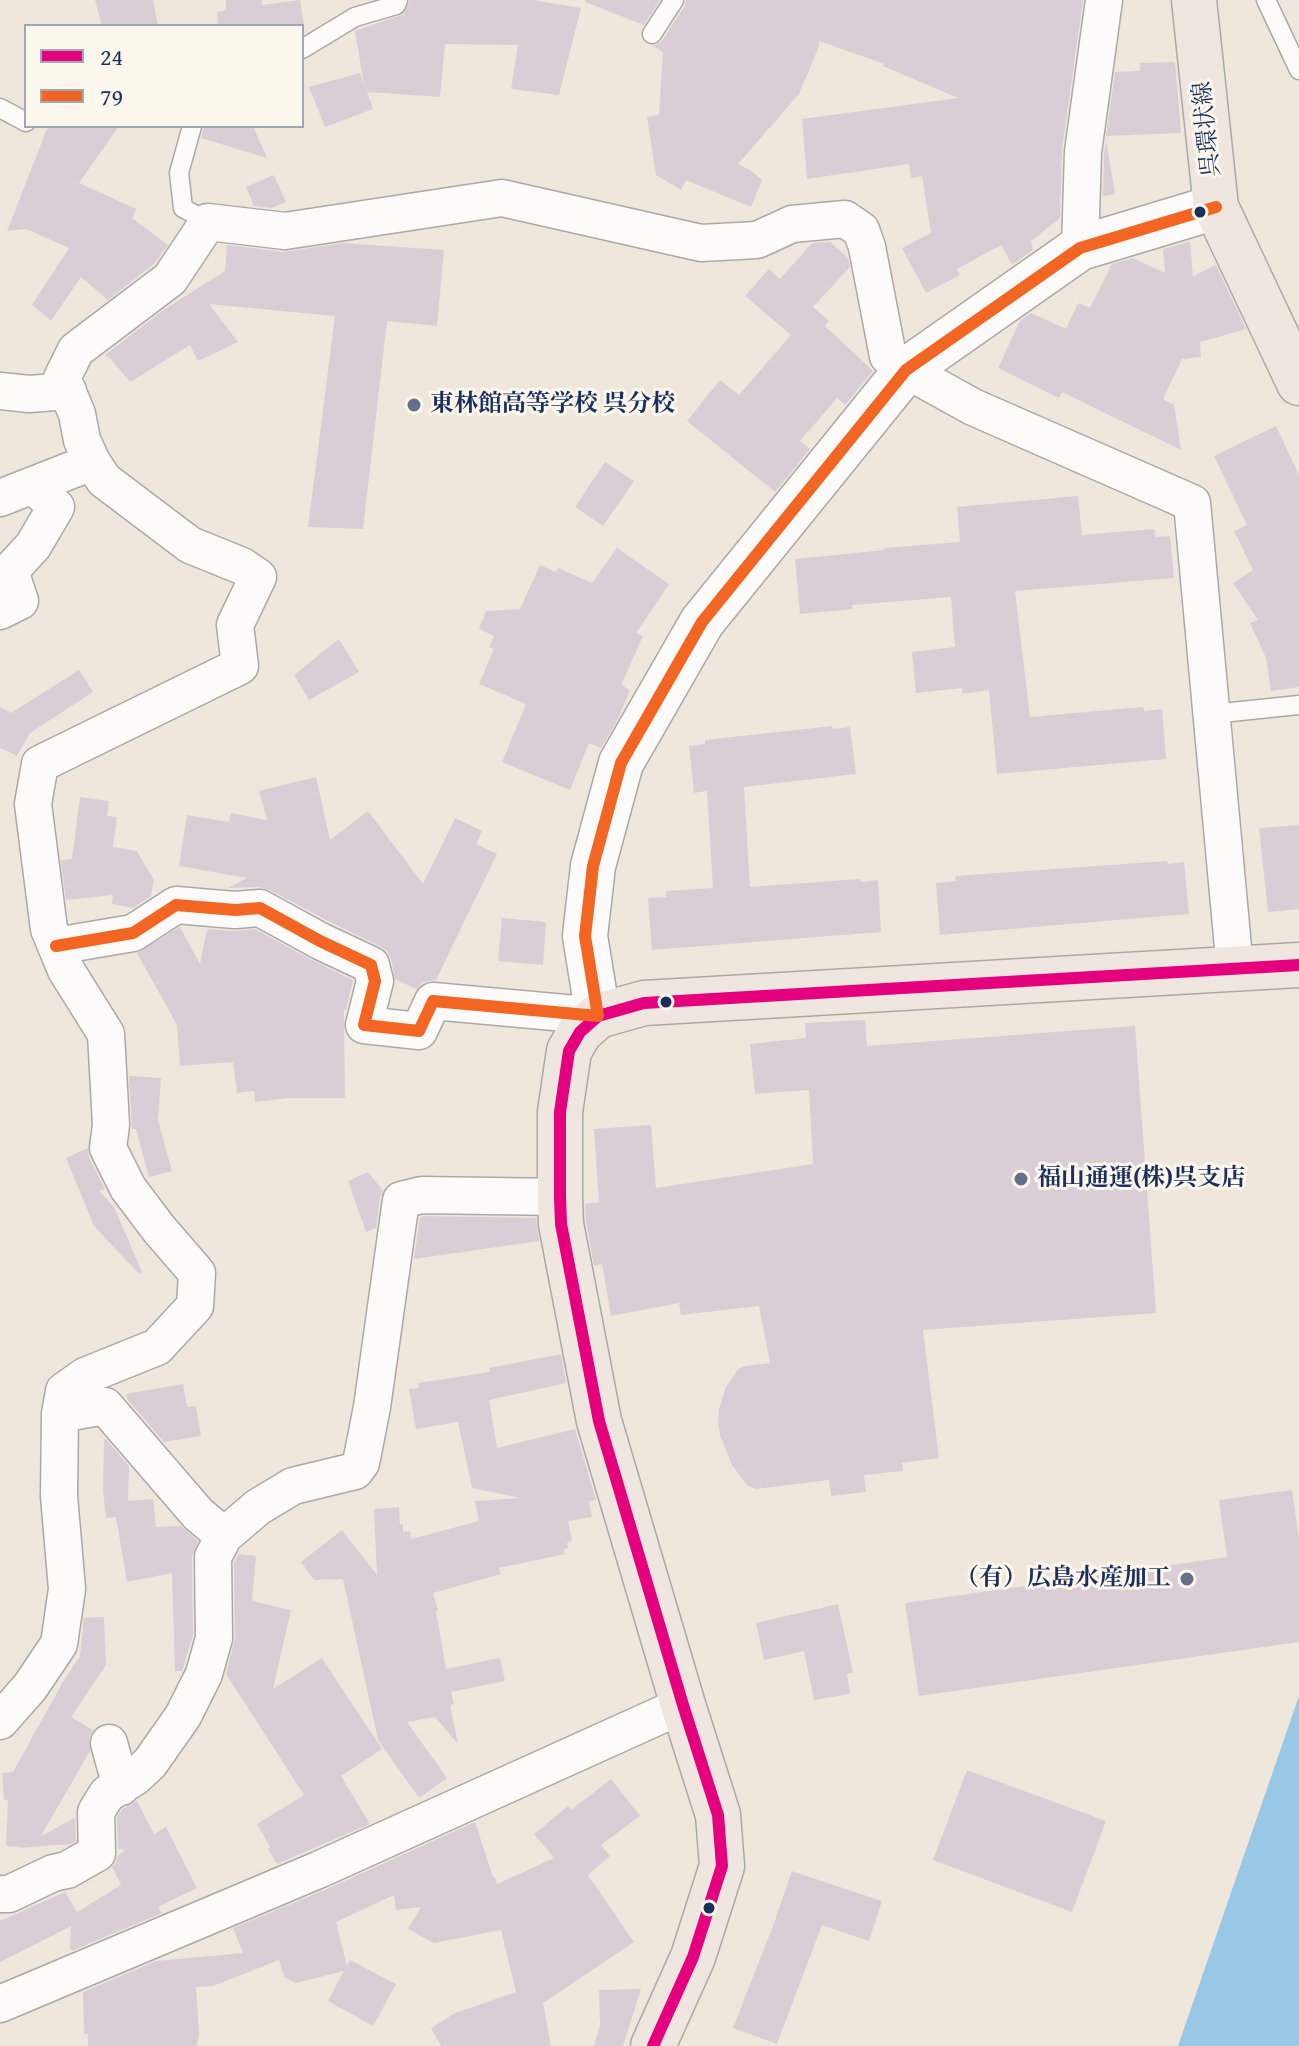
<!DOCTYPE html>
<html>
<head>
<meta charset="utf-8">
<style>
	body { margin:0 }
	#map { position:relative; width:1299px; height:2046px; overflow:hidden; background:#f0e7dc; font-family:"Gentium Book Plus",serif }
	canvas { display:block }
	.legend { position:absolute; left:24px; top:24px; width:280px; height:104px; box-sizing:border-box; background:#fbf7ec; border:2px solid #a1a7b3; margin:0; padding:10px 14px; list-style:none; font-size:24px; color:#1b2f5e }
	.legend li { display:flex; align-items:center; gap:16px; height:40px }
	.legend b { width:40px; border:2px solid #a1a7b3 }
</style>
</head>
<body>
<div id="map">
<canvas width="1299" height="2046"></canvas>
<ul class="legend">
<li><b style="height:10px;background:#e5007d"></b>24</li>
<li><b style="height:10px;background:#f26522"></b>79</li>
</ul>
</div>
<script>
const ctx = document.querySelector('canvas').getContext('2d');
ctx.lineJoin = 'round';
function fillPath(path, color) { ctx.fillStyle = color; ctx.fill(path, 'evenodd'); }
function stroke(path, color, width, dash) { ctx.strokeStyle = color; ctx.lineWidth = width; ctx.lineCap = dash ? 'butt' : 'round'; ctx.setLineDash(dash || []); ctx.stroke(path); }
function label(font, color, halo, rows, align = 'center') {
  ctx.font = font + ' "Gentium Book Plus","Noto Serif JP",serif'; ctx.lineWidth = 6; ctx.setLineDash([]); ctx.textBaseline = 'middle'; ctx.strokeStyle = halo; ctx.fillStyle = color; for (const [text, x, y, turn = 0] of rows) {
    ctx.save(); ctx.translate(x, y); ctx.rotate((+turn || 0) * Math.PI / 180); ctx.textAlign = isNaN(turn) ? turn : align; if (halo) ctx.strokeText(text, 0, 0); ctx.fillText(text, 0, 0); ctx.restore();
  }
}
fillPath(new Path2D(`
	M1299,1696V2046H1178Z`), '#98c8e6');
fillPath(new Path2D(`
	M95,0H153L158,26H102Z
	M226,0H262V5L300,0L304,26H218L217,12L226,10Z
	M410,0H533L581,8L559,95L511,89L518,45L445,44L440,97L367,92L373,109L325,127L309,87L360,73L364,85L355,31L404,14Z
	M585,0H660L644,25L585,2Z
	M686,0H1083L1062,149L1060,218L1031,241L1033,250L1012,265L1001,245L957,269L960,275L926,293L902,248L931,233L922,176L911,178L909,164L807,179L802,119L958,98L883,66L884,64L819,41V46L799,94L738,164L750,170L762,180L751,207L686,180L681,190L656,175L647,117L659,115L663,52L653,46L662,41L684,7Z
	M1175,62L1181,133L1106,136L1115,72L1140,71V63Z
	M54,126H119L79,183L136,209L132,218L168,245L154,264L108,300L81,277L51,321L32,305L69,248L26,229L7,231L47,129Z
	M204,126H253L267,158L201,138Z
	M1106,139L1115,194L1103,196L1104,154Z
	M274,175L286,202L272,208L254,206L246,187Z
	M830,242L848,258L850,267L813,307L829,321L825,326L873,371L845,405L837,398L800,441L810,449L775,492L687,421L720,380L739,395L791,335L745,296L769,269L780,279L812,243Z
	M1190,242L1193,276L1216,265L1246,329L1200,342L1201,357L1182,359L1163,399L1174,405L1181,450L1062,392L1059,398L998,368L1020,321L1031,313L1066,329L1078,303L1090,308L1112,264L1133,258L1165,273L1163,249Z
	M343,243L444,250L437,326L387,321L363,529L308,527L335,316L209,304L238,342L198,361L190,345L130,382L111,359L105,355L162,311L225,271L227,245L283,252Z
	M1276,426L1299,475V687L1271,691L1266,658L1250,623L1258,620L1233,583L1253,570L1234,531L1247,525L1214,456Z
	M605,462L634,481L603,526L575,507Z
	M1078,496L1082,535L1154,529L1155,537L1170,536L1174,578L1015,591L1030,717L1143,707L1144,711L1162,709L1166,759L997,774L989,690L962,694V688L916,693L912,652L955,647L951,597L852,605L853,609L800,614L795,559L885,550L884,548L960,542L957,507Z
	M617,548L669,584L636,633L643,636L621,685L630,690L618,719L601,748L589,743L570,790L502,762L526,704L479,684L494,649L489,647L494,636L479,629L486,611L520,609L540,565L556,572L558,568L592,583Z
	M339,639L359,672L309,700L294,675Z
	M79,670L93,692L30,733L17,756L0,748V707L11,713Z
	M832,726L833,729L850,727L856,774L744,787L750,887L860,879L861,882L878,880L881,932L652,950L648,898L666,897V891L713,888L707,791L694,793L689,746L705,744V740Z
	M316,777L330,840L368,811L423,884L455,818L482,831L476,844L497,854L436,980L423,982L416,989L395,979L391,959L387,951L380,946L330,922L270,890L258,887L228,888L247,878L179,866L187,815L229,822L231,813L267,820L259,791Z
	M80,797L109,801L107,816L117,817L113,847L137,851L154,880L151,896L133,908L112,904L113,895L66,900L61,860L72,859Z
	M1299,825V909L1268,912L1259,828Z
	M1167,861L1168,864L1184,862L1189,914L940,935L936,883L956,881L955,876Z
	M502,918L546,922L543,965L498,961Z
	M180,927L200,964L207,929L233,931L255,929L310,959L353,980L346,1010H344V1021L345,1098H288L255,1102L254,1091L237,1093L233,1062L180,1066L177,1025L137,953Z
	M865,1020L867,1046L1135,1026L1156,1313L923,1330L939,1458L902,1463L903,1471L864,1475L866,1492L831,1496L829,1480L756,1489L747,1485L732,1465L720,1435L718,1421L719,1409L726,1387L738,1369L745,1366L770,1363L759,1306L681,1315L679,1303L611,1316L602,1264L594,1266L586,1221L585,1204L599,1202L594,1129L651,1125L656,1188L813,1164L809,1090L755,1094L750,1044L806,1038L805,1023Z
	M129,1076L161,1078L158,1120L172,1171L149,1177L136,1129H132Z
	M88,1148L89,1157L105,1189L99,1191L114,1207L142,1272L139,1274L94,1226L66,1158Z
	M368,1172L383,1191L380,1197L376,1228L366,1232L348,1181Z
	M424,1216L536,1218L539,1241L414,1259L420,1217Z
	M561,1354L566,1383L489,1400L497,1448L575,1429L596,1500L589,1501L592,1517L568,1521L572,1541L567,1543L568,1548L564,1549L565,1554L499,1568L501,1574L433,1593L438,1610L436,1611L446,1669L500,1658L505,1681L451,1692L454,1704L450,1705L458,1744L435,1717L407,1722L447,1778L419,1798L378,1740L343,1579L314,1580L301,1562L342,1530L377,1575L374,1509L399,1507L400,1525L403,1524V1532L410,1531L411,1539L479,1521L475,1501L520,1498L472,1488L458,1422L416,1429L409,1389L419,1388L418,1383L490,1372L489,1368Z
	M183,1384L187,1407L196,1406L201,1436L164,1442L127,1399L126,1394Z
	M104,1439H106L129,1466L128,1501L153,1499L156,1527L181,1526L198,1541L192,1557L193,1635L182,1671H175L172,1573L127,1582L116,1517L106,1518L103,1490Z
	M1292,1490L1299,1540V1642L919,1696L905,1603L1227,1557L1219,1500Z
	M239,1554L256,1556L252,1601L291,1610L273,1689L322,1658L382,1749L341,1776L370,1824L277,1864L268,1849L270,1847L257,1824L304,1795L226,1674L235,1638L234,1562Z
	M838,1604L853,1673L847,1674L850,1694L814,1700L804,1651L764,1660L756,1623Z
	M104,1617L106,1665L71,1717L93,1730L89,1738L90,1751L41,1836L75,1818L76,1841L71,1844L18,1848L21,1847L6,1846L8,1800H4L2,1773L13,1772L64,1680L80,1656L84,1618Z
	M967,1770L1106,1821L1072,1912L933,1860Z
	M611,1779L640,1816L601,1845L610,1856L588,1875L634,1942L543,2003L551,2046H441L431,2028L455,2013L516,1992L501,1930L434,1943L408,1929L421,1907L396,1910L394,1895L336,1922L347,1966L350,1960L396,1984L373,2026L328,2001L344,1971L296,1983L284,1977L279,1960L213,1986L196,1987L199,2033L197,2046H88V2034H84L83,1992L156,1961L243,1953L233,1928L327,1889L475,1822L493,1877H495L497,1884L554,1858L534,1834L568,1806L571,1810Z
	M137,1801L154,1834L166,1827L197,1888L158,1907L162,1913L74,1950H70L71,1926L0,1962V1921L65,1892L77,1912L121,1885L112,1867L116,1863L118,1855L126,1850L118,1849L117,1818L122,1809Z
	M792,1871L882,1901L869,1941L822,1925L777,2044L733,2028L773,1926Z
	M641,1989L623,2046H594L600,2025L599,1990Z`), '#d9ced6');
const service = new Path2D(`
	M1266,0L1299,70
	M652,34L674,0
	M302,49L355,17L396,5L398,0
	M0,108L26,122
	M192,126L179,173L183,208L208,222
	M1212,714L1299,705`);
const minor = new Path2D(`
	M1080,248L1083,152L1104,0
	M0,391L29,394L68,391
	M0,498L92,462
	M0,611L20,601L10,571L33,546L56,507L33,485
	M56,946L133,933L176,905L235,910L260,908L320,941L371,965L375,981L364,1025L419,1031L433,1001L598,1016
	M60,1414L64,1391L85,1376L157,1347L195,1306L197,1273L159,1229L128,1188L108,1148L111,1125L106,1034L66,970L49,929L33,804L40,764L240,666L235,625L258,577L242,566L190,545L104,480L92,462L82,440L77,414L62,378L76,350L170,279L208,222L285,231L502,198L701,243L757,240L792,224L845,219L861,230L867,247L888,356L906,370L973,407L1192,503L1235,969
	M224,1536L258,1507L293,1486L355,1471L361,1463L372,1407L401,1200L422,1195L560,1197
	M0,1721L30,1687L59,1644L67,1589L59,1496L60,1414L105,1406L198,1514L224,1536L213,1557L214,1638L204,1674L183,1716L150,1763L135,1777L107,1794L96,1812L97,1853L67,1870L53,1873L9,1894H0
	M109,1743L121,1787
	M0,2004L318,1870L683,1705`);
const tertiary = new Path2D(`
	M598,1016L585,936L593,866L621,763L702,622L906,370L1080,248L1216,207`);
const primary = new Path2D(`
	M1194,0L1216,207L1299,383
	M653,2046L693,1957L722,1866L718,1815L683,1705L599,1421L561,1224L560,1197V1112L569,1051L580,1032L598,1016L644,1003L1299,965`);
stroke(service, '#aba8a8', 21);
stroke(minor, '#aba8a8', 39);
stroke(tertiary, '#aba8a8', 47);
stroke(primary, '#aba8a8', 47);
stroke(service, '#fdfbfa', 18);
stroke(minor, '#fdfbfa', 36);
stroke(tertiary, '#fdfbfa', 44);
stroke(primary, '#efe6df', 44);
stroke(new Path2D(`
	M653,2046L693,1957L722,1866L718,1815L683,1705L599,1421L561,1224L560,1197V1112L569,1051L580,1032L598,1016L644,1003L1299,965`), '#e5007d', 12);
stroke(new Path2D(`
	M56,946L133,933L176,905L235,910L260,908L320,941L371,965L375,981L364,1025L419,1031L433,1001L598,1016L585,936L593,866L621,763L702,622L906,370L1080,248L1216,207`), '#f26522', 12);
for (const [x, y, r, color] of [
	[1200,212,7,"#1b2f5e"],
	[414,405,8,"#666f8a"],
	[666,1002,7,"#1b2f5e"],
	[1021,1179,8,"#666f8a"],
	[1187,1579,8,"#666f8a"],
	[709,1908,7,"#1b2f5e"]
]) { const dot = new Path2D(); dot.arc(x, y, r, 0, 2 * Math.PI); ctx.fillStyle = color; ctx.fill(dot); stroke(dot, '#fbf7ec', 3); }
label('24px', '#1b2f5e', '#fbf7ec', [
	["呉環状線",1208,129,-96]
]);
label('bold 24px', '#1b2f5e', '#fbf7ec', [
	["東林館高等学校 呉分校",430,405],
	["福山通運(株)呉支店",1037,1179],
	["（有）広島水産加工",1171,1579,"right"]
], 'left');
</script>
</body>
</html>
